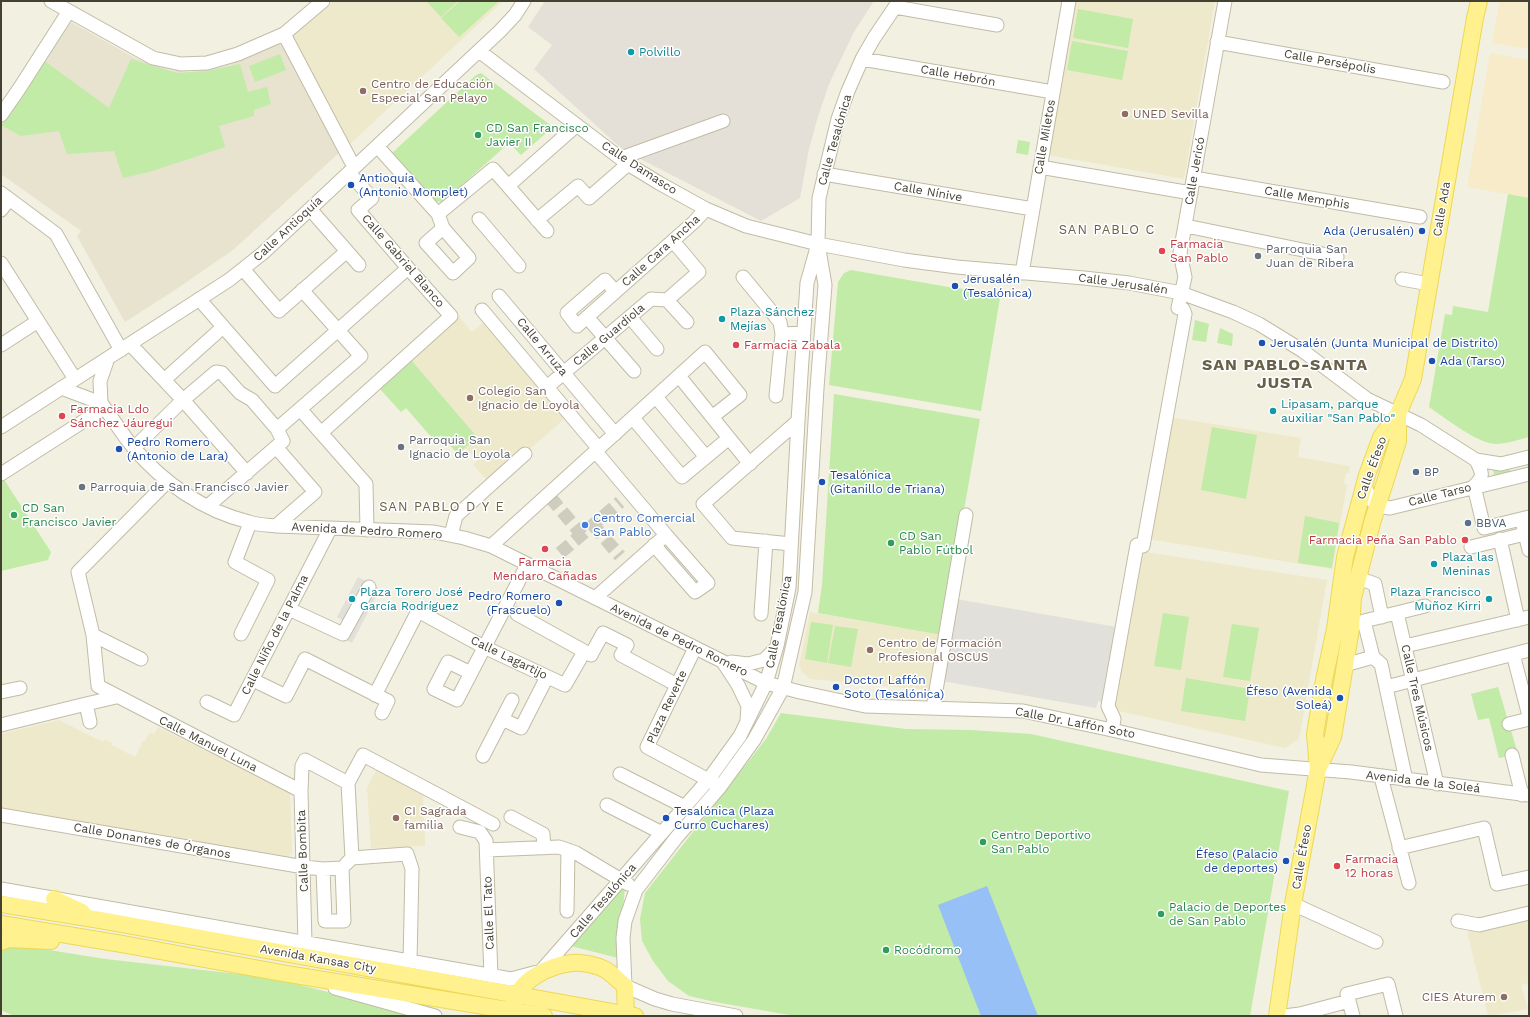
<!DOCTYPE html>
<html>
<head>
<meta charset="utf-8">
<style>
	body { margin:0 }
	#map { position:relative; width:1530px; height:1017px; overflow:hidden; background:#f2f0e1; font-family:"Work Sans",sans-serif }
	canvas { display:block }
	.frame { position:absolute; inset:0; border:2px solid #444032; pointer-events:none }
</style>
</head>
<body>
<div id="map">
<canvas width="1530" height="1017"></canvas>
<div class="frame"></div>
</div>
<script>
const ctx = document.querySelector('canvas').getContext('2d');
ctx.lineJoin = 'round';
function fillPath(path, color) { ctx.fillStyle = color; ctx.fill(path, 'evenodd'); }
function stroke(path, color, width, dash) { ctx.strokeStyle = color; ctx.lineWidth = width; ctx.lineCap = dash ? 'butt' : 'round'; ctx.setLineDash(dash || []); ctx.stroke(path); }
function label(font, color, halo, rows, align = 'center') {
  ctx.font = font + ' "Work Sans",sans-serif'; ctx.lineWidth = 3; ctx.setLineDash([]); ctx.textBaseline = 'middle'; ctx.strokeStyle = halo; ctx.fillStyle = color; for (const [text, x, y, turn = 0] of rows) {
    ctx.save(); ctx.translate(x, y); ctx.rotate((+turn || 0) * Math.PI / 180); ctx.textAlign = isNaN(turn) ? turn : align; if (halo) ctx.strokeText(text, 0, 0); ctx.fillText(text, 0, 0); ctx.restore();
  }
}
fillPath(new Path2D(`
	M71,22L135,58L153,65L170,70L188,72L208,70L228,65L252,56L278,44L283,45L340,152L233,250L175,290L125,322L77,236L81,231L1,174V125Z`), '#e7e3cf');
fillPath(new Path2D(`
	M1500,1H1529V49L1492,43Z
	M1490,53L1529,60V198L1467,187Z`), '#f7ebc9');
fillPath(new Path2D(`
	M545,1H874L854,32L829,84L817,120L809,149L800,198L761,221L623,150L534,69L552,45L528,27Z`), '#e4e0d7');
fillPath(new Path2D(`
	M334,1H503L348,146L291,36Z
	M1075,1H1215L1184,179L1048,155Z
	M459,317L472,332L485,321L564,411L563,420L530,449L526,445L487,480L473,465L477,460L466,448L458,454L441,435L434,440L406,408L401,412L379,388Z
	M1169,417L1301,438L1298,457L1350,466L1349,473H1346L1344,484L1347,485L1332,569L1148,539Z
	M1139,551L1327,580L1299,739L1285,748L1119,711L1113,701Z
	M810,612L942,635L930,690L810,679L802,672L799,665Z
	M59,720L103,742L105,739L112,743L111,745L135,757L143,741H145L150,732L154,734L158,727L290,793L292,853L286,859L1,809V734Z
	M378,766L423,790L425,846L371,848L367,788Z
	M1529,917V983L1521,985L1528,1009L1488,1016L1467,932Z`), '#ede9ca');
fillPath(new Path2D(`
	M426,1H458L441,17Z
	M460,1H497L498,2L459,37L441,18Z
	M1078,9L1133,19L1128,48L1073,38Z
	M1072,41L1128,51L1122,80L1067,70Z
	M280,54L286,70L255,82L249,66Z
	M131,59L177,73L207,71L240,64L248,92L267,87L271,104L254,110V116L219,126L225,147L149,172L123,178L114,151L67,154L59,131L21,136L1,125L43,60L109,108Z
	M481,73L553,127L521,155L509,143L446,199L441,202L436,201L391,154L476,75Z
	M1018,140L1030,142L1028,155L1016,153Z
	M1508,194L1529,198V437C1518,440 1506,444 1495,444C1477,443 1445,418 1429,407L1445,314L1452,315L1453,306L1488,312Z
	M851,270L954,288L1001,292L981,411L829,385L838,282L844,273Z
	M1195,320L1209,324L1206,342L1192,340Z
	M1220,328L1233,334L1232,346L1217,343Z
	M411,360L477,437L458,454L441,435L434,440L406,408L401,412L379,388Z
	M834,394L980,419L942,635L818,613L822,585Z
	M1212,427L1257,435L1246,499L1201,490Z
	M1509,468L1510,473L1494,477L1493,469Z
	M3,478L51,552L48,560L1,571V479Z
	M1305,516L1339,523L1332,568L1298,563Z
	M1163,613L1189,617L1181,670L1154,666Z
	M811,622L833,625L827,663L805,659Z
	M1232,624L1259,628L1250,681L1223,677Z
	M835,626L858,629L851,667L828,663Z
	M1186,678L1250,689L1245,721L1181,711Z
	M1498,687L1518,754L1499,758L1489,718L1478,720L1471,694Z
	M781,713L906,729L971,730L1031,734L1289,791L1250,1016H795L715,1002L689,996L668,981L653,961L642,941L640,919L645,893L766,739Z
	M625,887L618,958L571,946L616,892Z
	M24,946L105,959L273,978L421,1016H14L1,1010V950L9,947Z`), '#c1eba6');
fillPath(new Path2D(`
	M358,577L380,589L352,643L336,635L344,621L337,617Z
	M956,599L1117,627L1104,703L1098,701L1096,708L942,681Z`), '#e2e0db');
fillPath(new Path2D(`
	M987,886L1038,1016H981L938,905Z`), '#97c0f6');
stroke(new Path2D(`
	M550,497L582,535
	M593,525L620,556
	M560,553L620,502`), '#cfcdbe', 13, [13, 6]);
const minor = new Path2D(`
	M51,1L153,58L181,64L207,63L238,54L284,34L323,1
	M895,7L997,25
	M284,34L354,167
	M1217,42L1443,82
	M479,51L628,164L659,183L706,209L746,226L818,244L904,260L957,267L1084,278L1129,283L1181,293L1233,312L1259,324L1303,351L1367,399L1421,425L1476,460L1501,464L1529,457
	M862,59L1053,92
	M1,115L19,89L69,11
	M377,146L438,214L443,228L469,258L453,273L426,243L443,228
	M621,158L723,121
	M1040,167L1191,193
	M824,174L1033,209
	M1194,178L1420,217
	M508,186L547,231
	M1,193L56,234L121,350
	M310,209L359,265
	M1,210L9,199
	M438,214L493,169L508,186L577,125
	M479,219L519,266
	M537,220L578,186L589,198L628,164
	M1186,226L1337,257
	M1,263L75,379
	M243,269L279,311L347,251
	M1022,273L1069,1
	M743,277L780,322L782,334
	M1402,279L1429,284
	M615,291L605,280L567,313L577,326L694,222L706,209
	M499,296L615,434
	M199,299L275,386L408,268
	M667,300L687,322
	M482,310L599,449
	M587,317L634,371
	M630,317L657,349
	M130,344L183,400L247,473
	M1,345L38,321
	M679,376L750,464
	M164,380L223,327
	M547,387L651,299L667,300L699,272L673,241
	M61,388L101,403
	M776,396L782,334L804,333
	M656,397L706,457
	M101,403C112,417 121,433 133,447C163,483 204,511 249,522C258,525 267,525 276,526L434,532L464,538L491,546L766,683L800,692L865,706L1023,711L1112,730L1261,765L1351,772L1529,795
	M101,403L100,381L108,358
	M300,409L366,484L367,530
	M633,418L682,477L729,438
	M1,427L229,280L263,253L500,31L515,15L524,1
	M277,429L361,356L302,290
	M321,433L451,316L408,268L358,210L372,198L349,173
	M134,448L183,400L216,372L222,373L240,393L252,400L277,429L283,441L208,506
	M596,452L666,535
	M1476,460C1482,472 1485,476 1474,486L1484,528L1529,517
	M1,474L104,408
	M1364,484L1370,498L1377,506L1390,508L1529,474
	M1523,525L1529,550
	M276,526L315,492L276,447
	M451,535L456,516L525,454
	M1500,539L1518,620
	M791,544L732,538L703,504L798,421
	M491,546L705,352L740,395L712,417
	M1471,547L1525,534
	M1358,578L1375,584L1382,617
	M595,598L666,535L708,583L695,592L654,545
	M289,609L343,634L369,587
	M1397,613L1437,784
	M517,614L591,655L603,633L627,645L621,655L677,685
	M761,614L766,541
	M241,634L268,580L235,562L250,523
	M93,635L98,686L301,791
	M1405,646L1529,617
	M695,648L647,747L716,784
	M1513,654L1529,716
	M1373,657L1381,664L1406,780
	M1373,657L1364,621L1425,606
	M141,659L93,635L78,572L168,481
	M723,662L738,685L748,706L747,720
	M731,662L748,664L764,660L776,648
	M1345,665L1373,657
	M471,673L448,662L434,689L457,700L527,565
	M253,680L286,696L305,659L388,701L382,713
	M1386,687L1529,650
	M1,692L20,688
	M375,695L418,611L484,647L565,685L584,652
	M207,702L234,715L330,529
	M86,704L116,697
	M933,708L966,515
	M502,719L521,728L547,677
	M1509,724L1529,719
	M1,725L86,704L90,722
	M1112,730L1114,719L1108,706L1137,545L1143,546L1185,314L1183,309L1178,308L1185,277L1180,253L1225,1
	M1512,755L1522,795
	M483,756L512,700
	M620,774L685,807
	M1381,777L1409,883
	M348,783L363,755L493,824
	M607,805L662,833
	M1,815L304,867L323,869
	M511,817L543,834L544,848
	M460,827L480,832L486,841L491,976
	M1399,848L1484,828L1497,884L1529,877
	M487,850L559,847L576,853L628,884
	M352,858L407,854L412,869L410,962
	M346,864L352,858L348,783
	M342,868L344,921H325L323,869Z
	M1,889L511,979L541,971L709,779L740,736L766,683L777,646L789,588L798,421L807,283L818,244
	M1293,904L1376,942
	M567,911L568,850
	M1458,921L1479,925L1529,913
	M305,943L301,791L302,766L305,760L348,783
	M335,988L435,1016
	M736,1016L672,1004L655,999L625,986L623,938L625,921L636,890L676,838L720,787L754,740L783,688L805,592L817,388L825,285L818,244L819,198L838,119L848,91L862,59L874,38L899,1
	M1284,1016L1300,1014L1349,1001
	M1353,1016L1347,994L1388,984L1396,1016`);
const major = new Path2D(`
	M1318,769L1333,737L1351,629L1353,598L1372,523L1398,441V414
	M54,899L82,912
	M1,904L100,920L635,1016
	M1,924L122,944L282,973L544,1016
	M1,942L8,939L51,941
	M514,1003C519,980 550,965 572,963C582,962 597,965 606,970C612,974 619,981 625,986L626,1016
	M1277,1016L1293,904L1318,769L1315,734L1324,680L1335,629L1345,557L1367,475L1381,437L1398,414L1413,379L1475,18L1479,1`);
stroke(minor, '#c1bca6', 15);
stroke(major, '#edd855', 18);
stroke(minor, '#fff', 13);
stroke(major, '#fff18e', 16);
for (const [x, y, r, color] of [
	[631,52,4,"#0f9aa8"],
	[363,91,4,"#8d6e63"],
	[1125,114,4,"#8d6e63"],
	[478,135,4,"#2e9e5b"],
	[351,185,4,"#1a4fb4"],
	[1422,231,4,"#1a4fb4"],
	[1162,251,4,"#e0444e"],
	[1258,256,4,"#6b7280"],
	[955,286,4,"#1a4fb4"],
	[722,319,4,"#0f9aa8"],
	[1262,343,4,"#1a4fb4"],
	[736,345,4,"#e0444e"],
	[1432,361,4,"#1a4fb4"],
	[470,398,4,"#8d6e63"],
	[1273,411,4,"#0f9aa8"],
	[62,416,4,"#e0444e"],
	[401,447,4,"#6b7280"],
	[119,449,4,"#1a4fb4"],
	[1416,472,4,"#5c6f8a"],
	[822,482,4,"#1a4fb4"],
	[82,487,4,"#6b7280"],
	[14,515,4,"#2e9e5b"],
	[1468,523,4,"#5c6f8a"],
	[585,525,4,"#3f7fe0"],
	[1465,540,4,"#e0444e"],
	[891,543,4,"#2e9e5b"],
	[545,549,4,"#e0444e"],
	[1434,564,4,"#0f9aa8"],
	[352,599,4,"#0f9aa8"],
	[1489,599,4,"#0f9aa8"],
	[559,603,4,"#1a4fb4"],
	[870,650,4,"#8d6e63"],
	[836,687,4,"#1a4fb4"],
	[1340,698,4,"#1a4fb4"],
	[396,818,4,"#8d6e63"],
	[666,818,4,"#1a4fb4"],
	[983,842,4,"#2e9e5b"],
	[1286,861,4,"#1a4fb4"],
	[1337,866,4,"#e0444e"],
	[1161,914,4,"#2e9e5b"],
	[886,950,4,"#2e9e5b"],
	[1504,997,4,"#8d6e63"]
]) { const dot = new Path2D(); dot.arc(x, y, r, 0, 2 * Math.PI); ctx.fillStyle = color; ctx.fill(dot); stroke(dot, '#fff', 1.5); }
label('12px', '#0d838f', '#fff', [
	["Polvillo",639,52],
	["Plaza Sánchez",730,312],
	["Mejías",730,326],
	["Lipasam, parque",1281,404],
	["auxiliar \"San Pablo\"",1281,418],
	["Plaza las",1442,557],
	["Meninas",1442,571],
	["Plaza Torero José",360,592],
	["García Rodríguez",360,606],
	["Plaza Francisco",1481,592,"right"],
	["Muñoz Kirri",1481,606,"right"]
], 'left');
label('12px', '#444032', '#fff', [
	["Calle Persépolis",1330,62,10],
	["Calle Hebrón",958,76,10],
	["Calle Miletos",1045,137,-80],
	["Calle Tesalónica",835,140,-74],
	["Calle Damasco",639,168,33],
	["Calle Jericó",1195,171,-80],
	["Calle Nínive",928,192,10],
	["Calle Memphis",1307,198,10],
	["Calle Ada",1442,209,-80],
	["Calle Antioquía",288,229,-43],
	["Calle Cara Ancha",661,251,-42],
	["Calle Gabriel Blanco",403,261,49],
	["Calle Jerusalén",1123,284,8],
	["Calle Guardiola",609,335,-40],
	["Calle Arruza",542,347,50],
	["Calle Éfeso",1372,468,-70],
	["Calle Tarso",1440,495,-14],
	["Avenida de Pedro Romero",367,531,3],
	["Calle Tesalónica",779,622,-79],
	["Calle Niño de la Palma",275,635,-63],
	["Avenida de Pedro Romero",679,640,26],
	["Calle Lagartijo",509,658,26],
	["Calle Tres Músicos",1417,698,77],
	["Plaza Reverte",667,707,-65],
	["Calle Dr. Laffón Soto",1075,723,11],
	["Calle Manuel Luna",208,744,27],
	["Avenida de la Soleá",1423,782,7],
	["Calle Donantes de Órganos",152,841,10],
	["Calle Bombita",303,851,-92],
	["Calle Éfeso",1302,857,-80],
	["Calle Tesalónica",603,901,-49],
	["Calle El Tato",489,913,-92],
	["Avenida Kansas City",318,959,10]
]);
label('12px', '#785e54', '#fff', [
	["Centro de Educación",371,84],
	["Especial San Pelayo",371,98],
	["UNED Sevilla",1133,114],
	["Colegio San",478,391],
	["Ignacio de Loyola",478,405],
	["Centro de Formación",878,643],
	["Profesional OSCUS",878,657],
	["CI Sagrada",404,811],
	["familia",404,825],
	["CIES Aturem",1496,997,"right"]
], 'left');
label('12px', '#27864d', '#fff', [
	["CD San Francisco",486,128],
	["Javier II",486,142],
	["CD San",22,508],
	["Francisco Javier",22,522],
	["CD San",899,536],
	["Pablo Fútbol",899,550],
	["Centro Deportivo",991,835],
	["San Pablo",991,849],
	["Palacio de Deportes",1169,907],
	["de San Pablo",1169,921],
	["Rocódromo",894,950]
], 'left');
label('12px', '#164399', '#fff', [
	["Antioquía",359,178],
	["(Antonio Momplet)",359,192],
	["Ada (Jerusalén)",1414,231,"right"],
	["Jerusalén",963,279],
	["(Tesalónica)",963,293],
	["Jerusalén (Junta Municipal de Distrito)",1270,343],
	["Ada (Tarso)",1440,361],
	["Pedro Romero",127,442],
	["(Antonio de Lara)",127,456],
	["Tesalónica",830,475],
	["(Gitanillo de Triana)",830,489],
	["Pedro Romero",551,596,"right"],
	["(Frascuelo)",551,610,"right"],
	["Doctor Laffón",844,680],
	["Soto (Tesalónica)",844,694],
	["Éfeso (Avenida",1332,691,"right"],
	["Soleá)",1332,705,"right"],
	["Tesalónica (Plaza",674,811],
	["Curro Cuchares)",674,825],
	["Éfeso (Palacio",1278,854,"right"],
	["de deportes)",1278,868,"right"]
], 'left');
label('12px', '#be3a42', '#fff', [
	["Farmacia",1170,244],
	["San Pablo",1170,258],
	["Farmacia Zabala",744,345],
	["Farmacia Ldo",70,409],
	["Sánchez Jáuregui",70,423],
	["Farmacia Peña San Pablo",1457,540,"right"],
	["Farmacia",545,562,"center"],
	["Mendaro Cañadas",545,576,"center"],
	["Farmacia",1345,859],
	["12 horas",1345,873]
], 'left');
label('12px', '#5b616d', '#fff', [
	["Parroquia San",1266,249],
	["Juan de Ribera",1266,263],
	["Parroquia San",409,440],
	["Ignacio de Loyola",409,454],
	["Parroquia de San Francisco Javier",90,487]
], 'left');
label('12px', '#4e5e75', '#fff', [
	["BP",1424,472],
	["BBVA",1476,523]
], 'left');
label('12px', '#366cbe', '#fff', [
	["Centro Comercial",593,518],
	["San Pablo",593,532]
], 'left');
ctx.letterSpacing = '1px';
label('13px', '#686048', '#fff', [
	["SAN PABLO C",1107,230],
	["SAN PABLO D Y E",442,507]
]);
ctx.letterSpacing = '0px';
ctx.letterSpacing = '1px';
label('bold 16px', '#686048', '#fff', [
	["SAN PABLO-SANTA",1285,365],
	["JUSTA",1285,383]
]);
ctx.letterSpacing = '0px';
</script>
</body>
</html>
